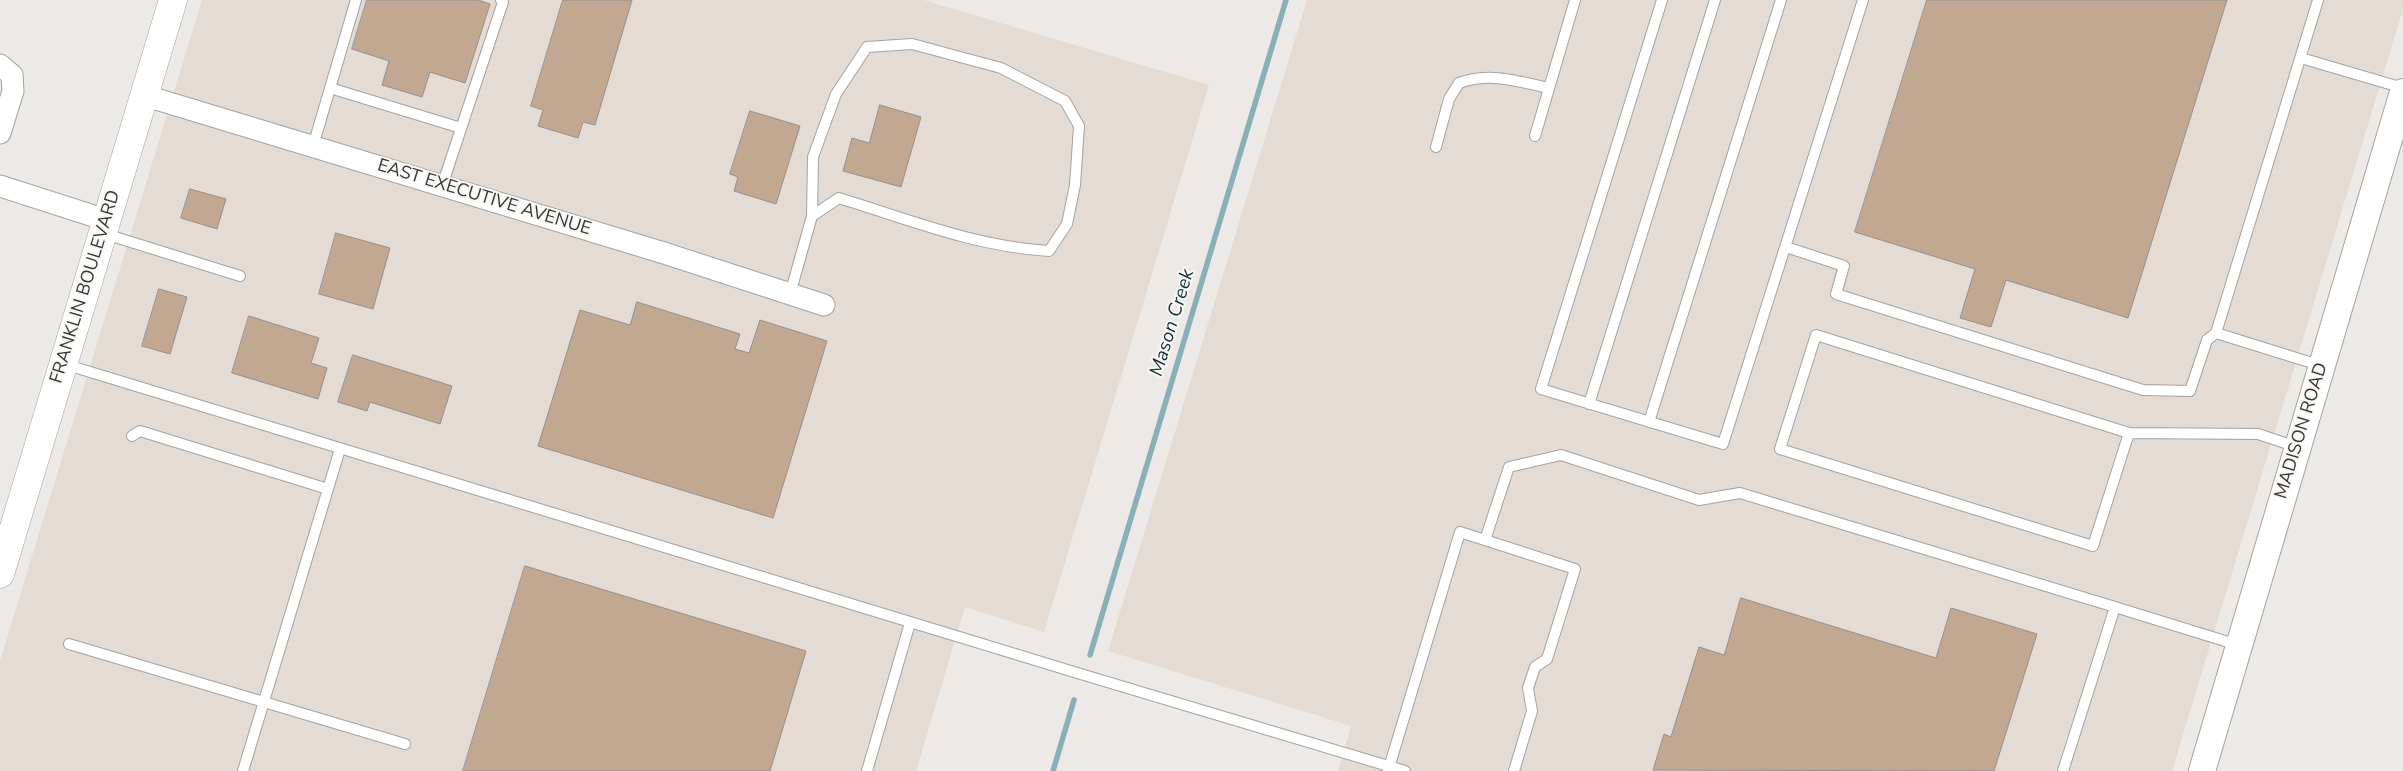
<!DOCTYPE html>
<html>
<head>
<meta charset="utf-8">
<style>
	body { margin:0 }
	canvas { display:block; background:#ece9e6 }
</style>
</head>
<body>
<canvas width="2403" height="771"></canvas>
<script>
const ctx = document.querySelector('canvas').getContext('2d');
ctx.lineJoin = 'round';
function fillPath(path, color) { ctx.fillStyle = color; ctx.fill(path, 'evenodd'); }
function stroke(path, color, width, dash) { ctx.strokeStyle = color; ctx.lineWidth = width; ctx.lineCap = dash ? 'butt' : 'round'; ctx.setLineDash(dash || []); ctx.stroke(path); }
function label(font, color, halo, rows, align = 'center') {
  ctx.font = font + ' "Nunito Sans",sans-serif'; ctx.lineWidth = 4; ctx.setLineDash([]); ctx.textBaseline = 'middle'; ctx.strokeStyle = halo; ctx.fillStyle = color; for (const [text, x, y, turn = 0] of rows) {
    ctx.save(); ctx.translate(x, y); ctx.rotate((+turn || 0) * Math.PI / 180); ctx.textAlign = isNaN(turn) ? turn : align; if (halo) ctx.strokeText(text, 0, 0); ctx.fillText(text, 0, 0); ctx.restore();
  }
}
fillPath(new Path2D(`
	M202,0H924L1209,85L1044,632L965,607L916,771H0V661Z
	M1307,0H2403V9L2172,771H1338L1351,726L1108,651Z`), '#e4dcd4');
stroke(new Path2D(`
	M1090,655L1286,0
	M1053,771L1074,700`), '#88b0b6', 5.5);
const building = new Path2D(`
	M367,0H478L490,4L465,83L430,72L422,97L382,85L389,61L352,49Z
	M563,0H632L595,125L583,122L578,138L538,126L543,110L531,106Z
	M1927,0H2227L2128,318L2006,280L1991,327L1960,318L1975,269L1855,232Z
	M880,105L921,117L901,187L843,171L852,138L869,143Z
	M750,111L800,126L776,204L734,191L738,177L730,174Z
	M190,189L226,199L217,229L181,218Z
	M336,233L390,248L373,309L319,294Z
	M159,289L187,297L170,354L142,346Z
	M637,302L740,334L735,349L749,353L760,320L827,341L773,518L538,446L580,310L630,325Z
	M249,316L319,338L311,363L327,368L318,399L232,373Z
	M353,355L452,386L440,424L370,402L367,411L338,402Z
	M525,566L806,651L770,771H463Z
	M1741,598L1936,658L1951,608L2037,634L1994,771L1653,770L1664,734L1671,737L1699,647L1724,655Z`);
fillPath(building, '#c2a791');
stroke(building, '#94918f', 1);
const service = new Path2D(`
	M1662,0L1541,389L1723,444L1863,0
	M2301,58L2403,88
	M330,88L461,128
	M1535,136L1575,0
	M313,146L356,0
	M1436,147L1449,99L1459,83C1491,72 1517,81 1549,88
	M442,186L503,2L501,0
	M102,233L240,276
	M1786,247L1844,266L1836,294L2143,390L2190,391L2207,340L2216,333L2318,0
	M790,294L812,216L839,198C907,219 977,247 1049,251L1067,224L1075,185L1079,126L1065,101L1001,68L912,44L867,47L836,94L813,157L812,216
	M2216,333L2322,366
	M64,364L1084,675L1405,771
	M1589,404L1715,0
	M1649,422L1781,0
	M2129,433L2093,546L1780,449L1816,335L2129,433L2258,434L2297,447
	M132,436L140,431L328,489
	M1485,540L1509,467L1561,455L1699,500L1740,493L2115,607
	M69,644L405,744
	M243,771L340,449
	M867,771L910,623
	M1388,771L1460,532L1575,569L1547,659L1535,667L1528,688L1532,711L1514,771
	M2063,771L2115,607L2238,645`);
const minor = new Path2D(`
	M0,65L12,75L13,91L0,133
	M143,95L664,253L824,305
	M0,186L106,220`);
const tertiary = new Path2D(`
	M2202,771L2403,92`);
const secondary = new Path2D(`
	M0,574L173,0`);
stroke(service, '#a5a2a0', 12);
stroke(minor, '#a5a2a0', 23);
stroke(tertiary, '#a5a2a0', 28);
stroke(secondary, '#a5a2a0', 29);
stroke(service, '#fff', 10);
stroke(minor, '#fff', 21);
stroke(tertiary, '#fff', 26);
stroke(secondary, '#fff', 28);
label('18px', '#373635', '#faf7f4', [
	["EAST EXECUTIVE AVENUE",484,198,17],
	["FRANKLIN BOULEVARD",86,287,-73],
	["MADISON ROAD",2302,431,-73]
]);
label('italic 19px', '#0c343a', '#faf7f4', [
	["Mason Creek",1173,323,-73]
]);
</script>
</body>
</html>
